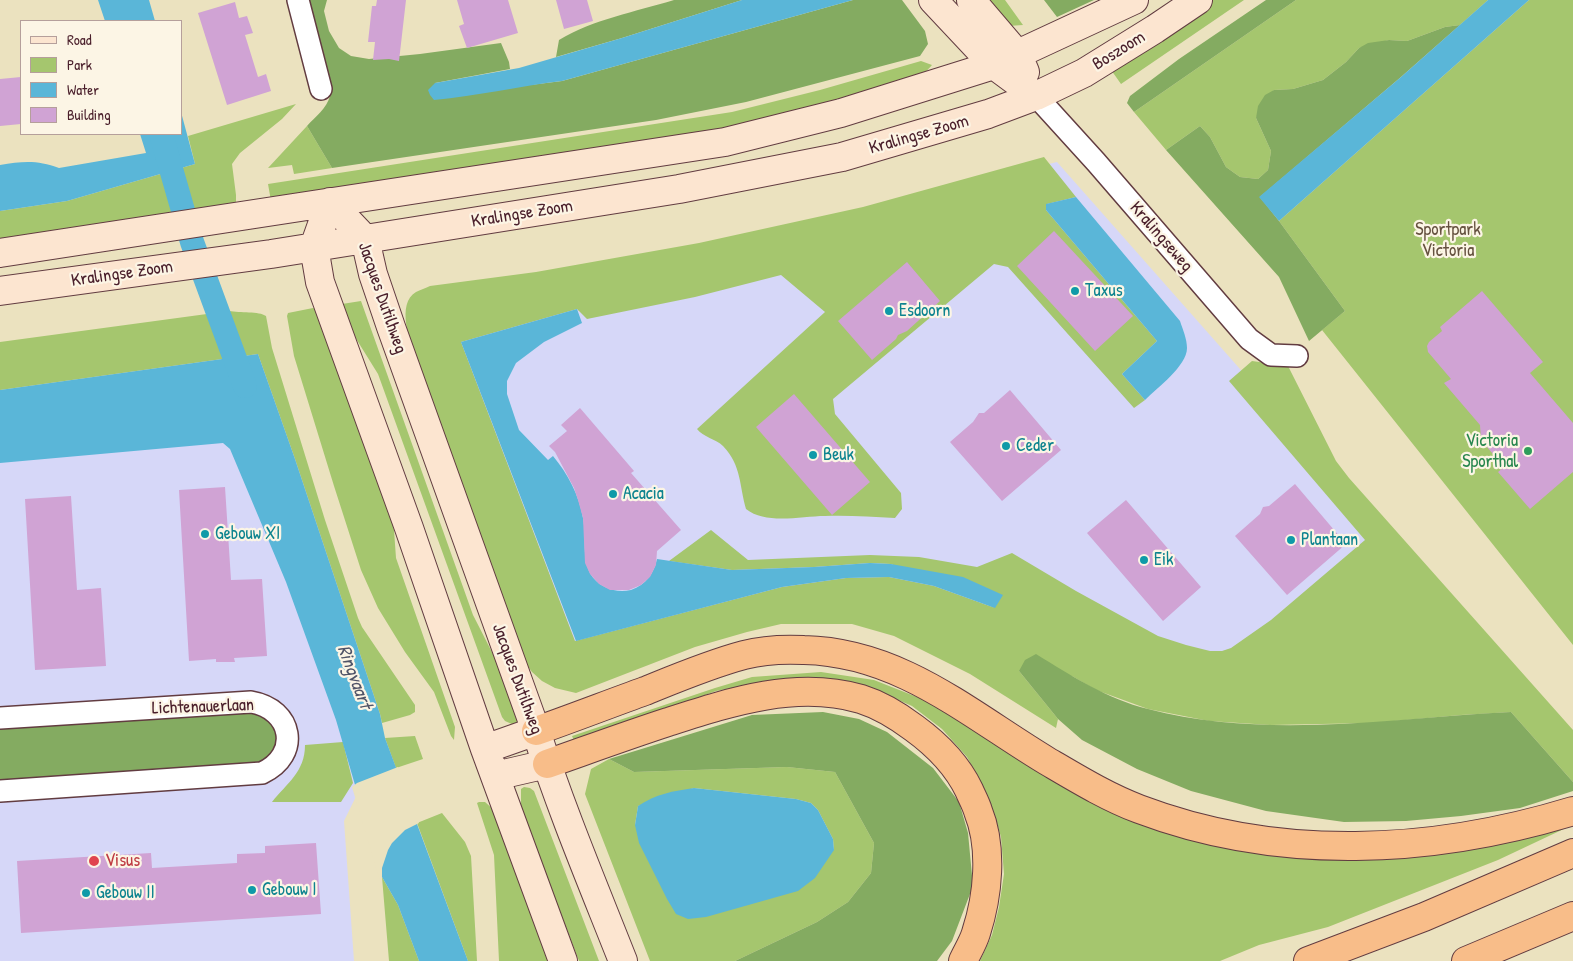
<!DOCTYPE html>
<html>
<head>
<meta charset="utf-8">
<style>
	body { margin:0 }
	#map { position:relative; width:1573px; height:961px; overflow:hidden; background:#ebe2bf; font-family:"Patrick Hand",sans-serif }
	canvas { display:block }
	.legend { position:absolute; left:20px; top:20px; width:162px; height:115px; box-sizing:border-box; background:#fcf5e5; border:1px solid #b59f9b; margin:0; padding:6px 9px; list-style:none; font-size:15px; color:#4a1f2b }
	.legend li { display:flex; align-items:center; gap:10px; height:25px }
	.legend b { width:25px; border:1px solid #b59f9b }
</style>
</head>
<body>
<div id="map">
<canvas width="1573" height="961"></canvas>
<ul class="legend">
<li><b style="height:6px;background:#fce5d0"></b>Road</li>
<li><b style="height:14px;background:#a5c66e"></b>Park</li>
<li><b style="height:14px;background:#5ab6d8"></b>Water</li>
<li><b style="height:14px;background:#d0a3d4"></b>Building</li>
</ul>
</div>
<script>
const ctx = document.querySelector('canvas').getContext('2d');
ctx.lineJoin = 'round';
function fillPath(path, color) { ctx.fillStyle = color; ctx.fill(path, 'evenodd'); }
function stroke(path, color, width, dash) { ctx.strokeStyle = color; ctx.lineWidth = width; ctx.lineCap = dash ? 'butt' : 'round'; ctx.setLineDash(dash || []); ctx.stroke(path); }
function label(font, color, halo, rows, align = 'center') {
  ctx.font = font + ' "Patrick Hand",sans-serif'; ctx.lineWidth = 4.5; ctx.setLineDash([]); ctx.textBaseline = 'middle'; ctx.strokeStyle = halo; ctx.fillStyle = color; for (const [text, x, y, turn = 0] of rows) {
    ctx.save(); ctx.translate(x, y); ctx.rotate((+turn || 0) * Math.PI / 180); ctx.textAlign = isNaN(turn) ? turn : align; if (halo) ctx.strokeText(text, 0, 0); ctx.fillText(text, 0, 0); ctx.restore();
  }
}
fillPath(new Path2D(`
	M1057,162L1514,679L1483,700L842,590L559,664L445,309Z
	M239,424L365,778L344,821L354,961H0V445Z`), '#d6d7f8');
fillPath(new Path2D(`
	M971,0H1005L1023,25L1008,26Z
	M1211,0H1244L1121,84L1109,67Z
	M1296,0H1488L1460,25L1445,27L1407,41L1389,40L1359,48L1346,62L1323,80L1293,89L1274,90L1256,118L1271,151L1268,170L1258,179L1240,177L1226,167L1210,137L1200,126L1166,150L1134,112Z
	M1529,0H1573V645L1322,330L1345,311L1279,221Z
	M921,61L932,65L923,75L770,123L271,201L268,184L732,112L820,90Z
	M296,104L282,119L240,153L232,164L236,195V207L0,239V211L67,201L195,164L188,136Z
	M307,126L332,168L294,174L292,165L268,168Z
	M1044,157L1076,197L1047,204L1046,210L1157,341L1122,374L1145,400L1134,408L1008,267L994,264L833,399L835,414L901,493L902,509L895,518C872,517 848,515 825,516C801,516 766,525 746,509C739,486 742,466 723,446C716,439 703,437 697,429L825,312L781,275L695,297L587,319L577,309L461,342L575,641L782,587L846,578L889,577L934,586L995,608L891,564L870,563L814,567L732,570L669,561L711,530L748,560L870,555L919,557L977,567L1012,553L1076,591L1158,636L1186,645L1210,651H1222L1231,648L1271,620L1365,540L1229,381L1252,361L1288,366L1336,461L1349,478L1573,730V782L1511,712L1461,715L1372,723L1270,725L1209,721L1148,709L1096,690L1072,676L1019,671L1058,719L1056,728L970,674L894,636L852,624H781L747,632L695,647L576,693L555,688L542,681L532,672L507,638L415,358C410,341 396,304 416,292C420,290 426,288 430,286L536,272L699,243L863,207Z
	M361,301L473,615L495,658L520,717L518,722L514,725L505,721L502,717L378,374L355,337L342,304Z
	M313,308L316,309L387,503L394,530L396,558L455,727L454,740L451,736L434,692L405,652L378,608L361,570L334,486L294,356L287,316L288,313Z
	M229,311C240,313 259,311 266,316L272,348L325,520L358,618L362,627L415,705V712L410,715L382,723L380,714L295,459L258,354L0,390V342Z
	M821,672L874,680L922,699L952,715L1247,849L1567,823L1568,827L1498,860L1328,927L1259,945L1220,961H980L992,935L999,907L1004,874L1001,837L996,820L984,789L967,757L942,729L912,706L866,686L818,678L773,680L716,691L575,743L572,736L715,688L752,677Z
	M415,736L423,759L396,768L385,738Z
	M343,742L353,783L341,802H272C287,783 305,772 305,745Z
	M609,759L634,772L787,767L835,772L874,843L871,873L848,902L817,922L735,961H650L585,794L591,769ZM694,788L796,799L811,803L818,810L833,839L834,850L635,825L638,806Z
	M524,787L530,788L534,791L599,961H579L521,809V789Z
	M479,802H485L494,810L551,961H499L494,855L477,803Z
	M442,813L465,842L471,856L477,961H468L417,823Z
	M382,877L398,905L419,961H389Z`), '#a5c66e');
fillPath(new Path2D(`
	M307,0H327L324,11L329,31L339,48L351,56L369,59L420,54L501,43L509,62L510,69L435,83L530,85L562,81L853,0H902L925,31L928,44L920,56L746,102L656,120L332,168L307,126C315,117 327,108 330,96Z
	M674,0H742L622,38L556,57L559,40C594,19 635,12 674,0Z
	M1044,0H1094L1057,17Z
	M1266,0H1296L1134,112L1127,103L1130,96L1179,59Z
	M1460,25L1401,77L1260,197L1279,221L1345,311L1309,341L1279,277L1166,150L1200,126L1210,137L1226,167L1240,177L1258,179L1268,170L1271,151L1256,118L1258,106L1265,95L1274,90L1293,89L1323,80L1346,62L1359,48L1368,43L1389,40L1407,41L1445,27Z
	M1036,654C1072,676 1107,699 1148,709C1267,740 1391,718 1511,712L1573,782V791L1520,808L1461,816L1406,821L1344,822L1266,811L1191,791L1137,769L1082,740L1058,719L1019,671L1025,660Z
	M254,709L271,719L277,738L273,756L256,767L0,783V724Z
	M823,712L859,719L887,732L933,768L959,802L968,833L973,886L952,941L937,961H735L817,922L848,902L871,873L874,843L835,772L787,767L634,772L609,759L752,715Z`), '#84ab61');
fillPath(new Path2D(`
	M98,0H149L155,21H105Z
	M742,0H853L562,81C520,86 477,96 434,100L430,95L428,90L435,83L519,68L622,38Z
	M1488,0H1529L1279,221L1259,197L1401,77Z
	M181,112L195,164L67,201L0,211V165C23,161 38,160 59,168L146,153L140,134H181Z
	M1076,197L1180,321C1183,330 1187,339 1187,348C1187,366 1157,388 1145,400L1122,374L1157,341L1046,210V204Z
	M577,309L582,323L544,342L516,363L507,381V394L519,430L548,460L553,456C568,474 579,495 583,518C588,543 577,573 605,587C613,591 622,592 631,590C646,585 654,573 657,559L732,570L814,567L870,563L891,564L963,577L1003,595L995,608L934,586L889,577L846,578L782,587L576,641L461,342Z
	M258,354L295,459L380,714L385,738L468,961H419L398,905L382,877L336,720L286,582L230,449L223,443L0,463V390Z
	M694,788L796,799L811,803L818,810L833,839L834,850L815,878L798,891L706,917L688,919L676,914L667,899L639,843L635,825L638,806C656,794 673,791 694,788Z`), '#5ab6d8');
fillPath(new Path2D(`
	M398,767L419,823L405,830L392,843L388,850L382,868V883L379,878L352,787L357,783Z`), '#ebe2bf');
stroke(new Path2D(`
	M161,134L192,242L245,386`), '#5ab6d8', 24);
fillPath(new Path2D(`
	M377,0H406L399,61L389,59L373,60L375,42H368L372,6H376Z
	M457,0H508L518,33L467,48L459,26L464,24Z
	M556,0H587L593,21L564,29Z
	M235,2L239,18L247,16L253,33L245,35L258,77L266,74L271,91L227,105L198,13Z
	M21,77V124L0,126V79Z
	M1054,231L1133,316L1095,351L1017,266Z
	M907,262L940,301L907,331L898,335L896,339L872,360L838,321Z
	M1482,291L1543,362L1530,373L1573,423V472L1530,509L1498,472L1504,467L1481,440L1480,425L1444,383L1451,379L1428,352L1427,346L1429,342L1442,331L1440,327Z
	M1010,390L1061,450L1002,501L950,442L973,422L979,413H984Z
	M794,394L870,482L832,515L756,427Z
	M580,408L634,471L631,473L681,530L657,551L656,565L650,577L641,585L629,590H610L599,584L590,574L585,563L583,518L578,500L574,488L555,452L549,446L567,431L561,425Z
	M1295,484L1346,544L1287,595L1235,536L1260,514L1263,507L1269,506Z
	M225,487L231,580L262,579L267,656L234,658L235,662H216V659L189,661L179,490Z
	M71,496L77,590L101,588L106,666L35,670L25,499Z
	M1126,500L1201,587L1163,621L1087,533Z
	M316,843L321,914L21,933L17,861L151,853L152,868L237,863V854L265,853V846Z`), '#d0a3d4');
const street = new Path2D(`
	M298,0L321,89
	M1036,96L1096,162L1249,339L1271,355L1297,356
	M0,718L251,702C293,709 301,755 262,773L0,791`);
const secondary = new Path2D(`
	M933,0L994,65L1036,96
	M971,0L1018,55L1025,72
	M330,202L365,239L373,274L391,327L536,731C561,809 593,885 623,961
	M330,202L314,247L320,282L409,528L485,749L563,961
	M0,253L725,142L841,113L994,65L1134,0
	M0,291L271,254L679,189L842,157L988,114L1036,96L1084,73L1155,29L1198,0
	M485,749L536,731
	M495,776L547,764`);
const highway = new Path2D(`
	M536,731C573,718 609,704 645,691C677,678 710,664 744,655C763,650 784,649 804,650C900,652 969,714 1047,761C1076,778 1107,797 1139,809C1279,862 1432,854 1573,811
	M547,764C587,750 628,735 668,722C730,702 796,680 861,699C880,705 898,716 914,728C936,744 957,765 969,790C972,797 976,804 978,811C993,848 988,896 976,933C973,943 967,952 963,961
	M1308,961L1424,917L1573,853
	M1466,961L1573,916`);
stroke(street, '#623c41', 24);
stroke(secondary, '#623c41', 30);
stroke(highway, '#623c41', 30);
stroke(street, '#fff', 21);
stroke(secondary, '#fce5d0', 28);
stroke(highway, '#f8bd89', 28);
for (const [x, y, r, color] of [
	[1075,291,5,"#0f9aa8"],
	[889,311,5,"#0f9aa8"],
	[1006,446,5,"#0f9aa8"],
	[1528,451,5,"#2e9e5b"],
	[813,455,5,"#0f9aa8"],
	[613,494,5,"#0f9aa8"],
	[205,534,5,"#0f9aa8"],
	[1291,540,5,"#0f9aa8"],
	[1144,560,5,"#0f9aa8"],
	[94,861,6,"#e0444e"],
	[252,890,5,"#0f9aa8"],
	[86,893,5,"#0f9aa8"]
]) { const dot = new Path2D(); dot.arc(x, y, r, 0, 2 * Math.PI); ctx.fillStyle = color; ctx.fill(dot); stroke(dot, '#fcf5e5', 2); }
label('18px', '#4a1f2b', '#fcf5e5', [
	["Boszoom",1119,51,-32],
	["Kralingse Zoom",919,135,-16],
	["Kralingse Zoom",522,214,-9],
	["Kralingseweg",1161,237,49],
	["Kralingse Zoom",122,274,-8],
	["Jacques Dutilhweg",382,298,71],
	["Jacques Dutilhweg",517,679,70],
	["Lichtenauerlaan",203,707,-2]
]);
label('18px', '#65513f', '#fcf5e5', [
	["Sportpark",1448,230],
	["Victoria",1448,251]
]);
label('18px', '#0d838f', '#fcf5e5', [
	["Taxus",1085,291],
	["Esdoorn",899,311],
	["Ceder",1016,446],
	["Beuk",823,455],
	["Acacia",623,494],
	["Gebouw XI",215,534],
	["Plantaan",1301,540],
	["Eik",1154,560],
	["Gebouw I",262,890],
	["Gebouw II",96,893]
], 'left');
label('18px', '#27864d', '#fcf5e5', [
	["Victoria",1518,441],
	["Sporthal",1518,462]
], 'right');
label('18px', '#be3a42', '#fcf5e5', [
	["Visus",105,861]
], 'left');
label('italic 19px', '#505468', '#fcf5e5', [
	["Ringvaart",354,677,69]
]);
</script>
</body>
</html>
